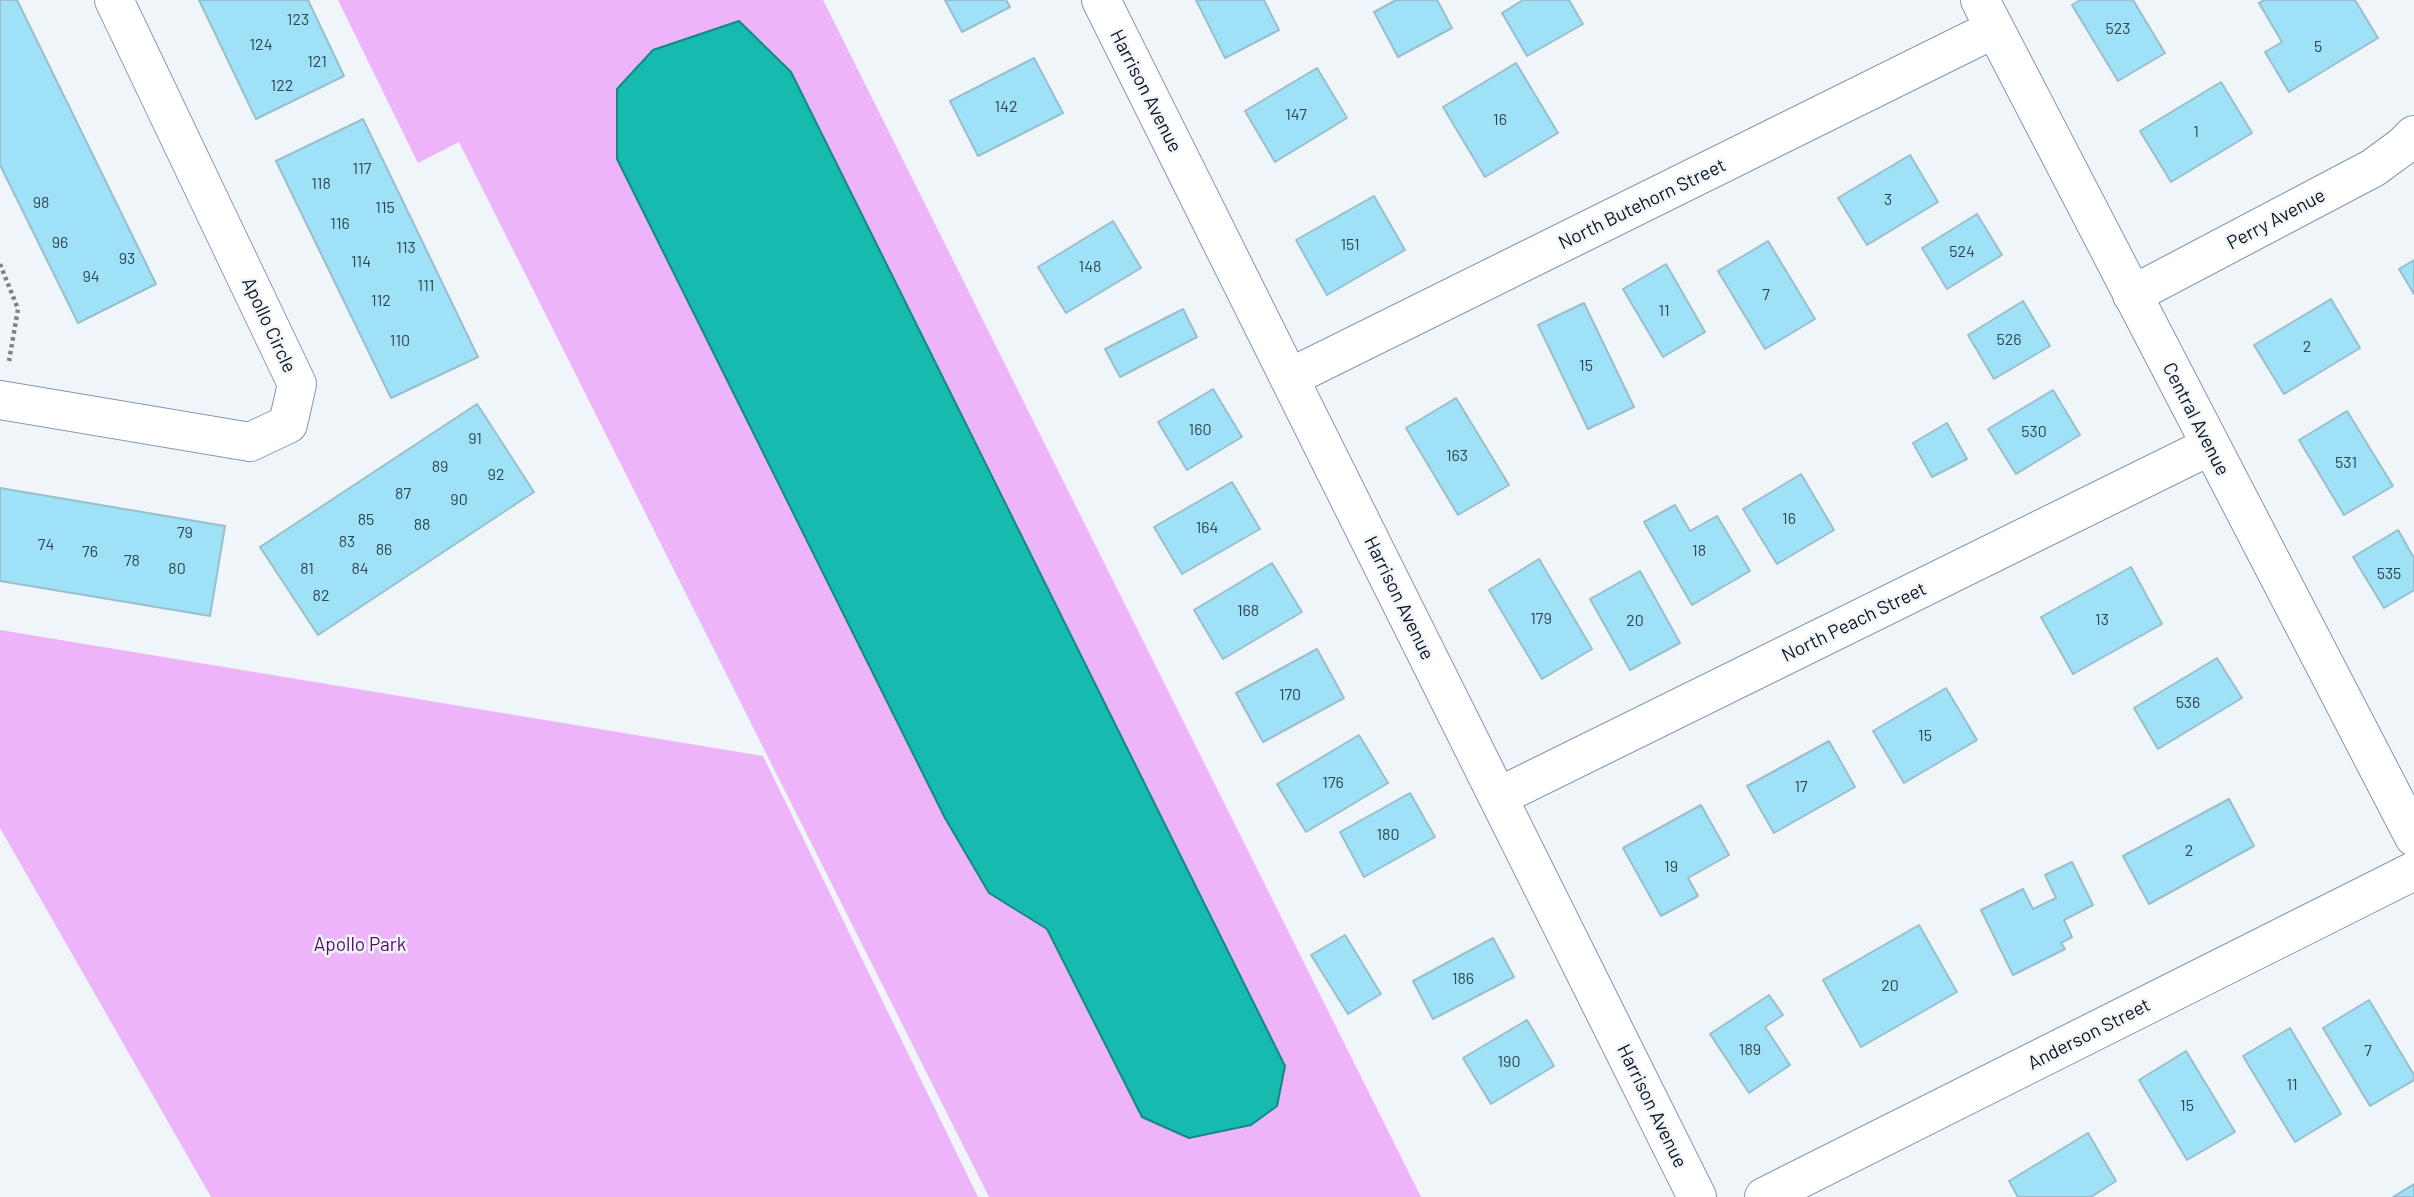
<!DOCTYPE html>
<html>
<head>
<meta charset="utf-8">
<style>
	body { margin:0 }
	canvas { display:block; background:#f0f5fa }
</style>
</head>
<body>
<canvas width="2414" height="1197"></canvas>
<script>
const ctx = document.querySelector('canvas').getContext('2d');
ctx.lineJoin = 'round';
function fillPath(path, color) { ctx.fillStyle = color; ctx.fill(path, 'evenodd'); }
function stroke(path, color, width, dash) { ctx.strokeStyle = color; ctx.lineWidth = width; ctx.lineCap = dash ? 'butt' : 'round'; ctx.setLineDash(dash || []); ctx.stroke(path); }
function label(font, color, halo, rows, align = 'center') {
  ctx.font = font + ' Barlow,sans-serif'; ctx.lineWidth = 5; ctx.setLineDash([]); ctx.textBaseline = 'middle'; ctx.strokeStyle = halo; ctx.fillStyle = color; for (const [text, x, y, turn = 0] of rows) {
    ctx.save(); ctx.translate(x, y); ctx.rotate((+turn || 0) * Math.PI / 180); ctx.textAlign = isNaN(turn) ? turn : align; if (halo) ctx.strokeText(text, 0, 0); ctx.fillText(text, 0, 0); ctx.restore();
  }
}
fillPath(new Path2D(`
	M338,0H823L1421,1197H989L459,142L418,163ZM791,72L1285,1066L1142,1117L1047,929L989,893L945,818L617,159Z
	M0,630L763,756L978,1197H211L0,828Z`), '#edb4f9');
const water = new Path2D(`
	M739,21L791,72L1285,1066L1277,1106L1251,1125L1189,1138L1142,1117L1047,929L989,893L945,818L617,159V89L653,50Z`);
fillPath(water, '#17baaf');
stroke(water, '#148883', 2);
const building = new Path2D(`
	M0,0H17L156,284L78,323L0,165Z
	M199,0H308L344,76L256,119Z
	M945,0H1006L1010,7L962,32Z
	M1196,0H1264L1279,30L1225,58Z
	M1396,0H1437L1452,28L1398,57L1374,12Z
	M1523,0H1569L1583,24L1527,56L1502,13Z
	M2080,0H2133L2165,53L2118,81L2072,5Z
	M2265,0H2355L2378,38L2289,92L2265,52L2282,42L2259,3Z
	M1034,58L1063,113L978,156L950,101Z
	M1516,63L1558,133L1485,177L1443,107Z
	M1317,68L1347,118L1275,162L1245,111Z
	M2221,82L2252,133L2171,182L2140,131Z
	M363,119L478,357L391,398L276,161Z
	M1910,155L1938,202L1867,245L1838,198Z
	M1374,196L1405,250L1327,295L1296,240Z
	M1977,214L2002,255L1947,289L1922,248Z
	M1113,221L1141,268L1066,313L1038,267Z
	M1768,241L1815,319L1765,349L1718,271Z
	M2414,260V294L2399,269Z
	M1666,264L1705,332L1663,357L1623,289Z
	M2331,299L2360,348L2284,394L2254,345Z
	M2023,301L2050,346L1994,379L1968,335Z
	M1584,303L1634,407L1588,429L1538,325Z
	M1183,309L1197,337L1120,377L1105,349Z
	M1213,389L1242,437L1187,470L1158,422Z
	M2053,390L2080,435L2016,474L1988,429Z
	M1456,398L1509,485L1458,515L1406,428Z
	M477,404L534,492L318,635L260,547Z
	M2347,411L2393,486L2344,515L2299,440Z
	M1947,423L1967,459L1932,477L1913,443Z
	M1801,474L1834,530L1777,564L1743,509Z
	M1232,482L1260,529L1182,574L1154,527Z
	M0,488L225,526L210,616L0,581Z
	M1675,505L1690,531L1717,516L1750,571L1692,605L1644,522Z
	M2398,530L2414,558V590L2384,608L2353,557Z
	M1539,559L1592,649L1542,679L1489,590Z
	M1272,563L1302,612L1223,659L1194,610Z
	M2131,567L2162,624L2073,674L2041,617Z
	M1640,571L1680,643L1630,670L1590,599Z
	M1317,649L1344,698L1263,742L1236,693Z
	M2217,658L2242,698L2158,749L2134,708Z
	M1946,688L1977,740L1904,783L1873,731Z
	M1359,735L1388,783L1306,832L1277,784Z
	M1829,741L1855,787L1774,833L1747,786Z
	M1410,793L1435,837L1364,877L1340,832Z
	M2229,799L2254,846L2149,904L2123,856Z
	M1701,805L1729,855L1688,878L1698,896L1661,916L1623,848Z
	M2072,862L2093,905L2064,920L2072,937L2061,943L2065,949L2013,975L1981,910L2023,889L2033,909L2056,898L2045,875Z
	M1919,925L1957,992L1861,1047L1823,980Z
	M1345,935L1381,994L1348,1014L1311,955Z
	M1493,938L1514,977L1433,1019L1413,981Z
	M1769,995L1783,1015L1765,1027L1790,1065L1749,1093L1710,1034Z
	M2369,1000L2414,1075V1080L2370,1106L2323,1028Z
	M1527,1020L1554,1066L1491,1104L1463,1058Z
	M2290,1028L2341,1114L2295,1142L2243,1056Z
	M2186,1051L2235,1132L2187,1160L2139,1080Z
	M2088,1133L2116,1181L2091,1197H2018L2009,1181Z
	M2414,1184V1197H2393Z`);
fillPath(building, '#9fe1f7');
stroke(building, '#9abfcc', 2);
const minor = new Path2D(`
	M1101,0L1697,1197
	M2132,295L2373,168L2403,146L2414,135
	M1289,378L1994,29
	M0,400L250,442L288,424L297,384L114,0
	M1498,797L2210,446
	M1764,1197L2414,871`);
const secondary = new Path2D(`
	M1980,0L2414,837`);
stroke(minor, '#8498b1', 40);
stroke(secondary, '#8498b1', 40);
stroke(new Path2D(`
	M0,264L18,309L9,361`), '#7c8289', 4.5, [3.5, 3.5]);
stroke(minor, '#fff', 38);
stroke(secondary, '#fff', 38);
label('16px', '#314653', null, [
	["123",298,20],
	["523",2118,29],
	["124",261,45],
	["5",2318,47],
	["121",317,62],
	["122",282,86],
	["142",1006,107],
	["147",1296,115],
	["16",1500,120],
	["1",2196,132],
	["117",362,169],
	["118",321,184],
	["3",1888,200],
	["98",41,203],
	["115",385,208],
	["116",340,224],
	["96",60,243],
	["151",1350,245],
	["113",406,248],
	["524",1962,252],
	["93",127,259],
	["114",361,262],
	["148",1090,267],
	["94",91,277],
	["111",426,286],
	["7",1766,295],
	["112",381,301],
	["11",1664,311],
	["526",2009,340],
	["110",400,341],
	["2",2307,347],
	["15",1586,366],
	["160",1200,430],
	["530",2034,432],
	["91",475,439],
	["163",1457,456],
	["531",2346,463],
	["89",440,467],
	["92",496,475],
	["87",403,494],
	["90",459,500],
	["16",1789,519],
	["85",366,520],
	["88",422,525],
	["164",1207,528],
	["79",185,533],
	["83",347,542],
	["74",46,545],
	["86",384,550],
	["18",1699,551],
	["76",90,552],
	["78",132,561],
	["80",177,569],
	["81",307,569],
	["84",360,569],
	["535",2389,574],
	["82",321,596],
	["168",1248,611],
	["179",1541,619],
	["13",2102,620],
	["20",1635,621],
	["170",1290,695],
	["536",2188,703],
	["15",1925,736],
	["176",1333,783],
	["17",1801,787],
	["180",1388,835],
	["2",2189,851],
	["19",1671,867],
	["186",1463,979],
	["20",1890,986],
	["189",1750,1050],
	["7",2368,1051],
	["190",1509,1062],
	["11",2292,1085],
	["15",2187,1106]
]);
label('19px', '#0c131c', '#f0f5fa', [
	["Harrison Avenue",1146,91,63],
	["North Butehorn Street",1642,204,-26],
	["Perry Avenue",2276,219,-28],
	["Apollo Circle",269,325,65],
	["Central Avenue",2196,419,63],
	["Harrison Avenue",1399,598,64],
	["North Peach Street",1854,622,-26],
	["Anderson Street",2089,1034,-27],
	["Harrison Avenue",1652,1106,64]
]);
label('19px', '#580b66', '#f0f5fa', [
	["Apollo Park",360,945]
]);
</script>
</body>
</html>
